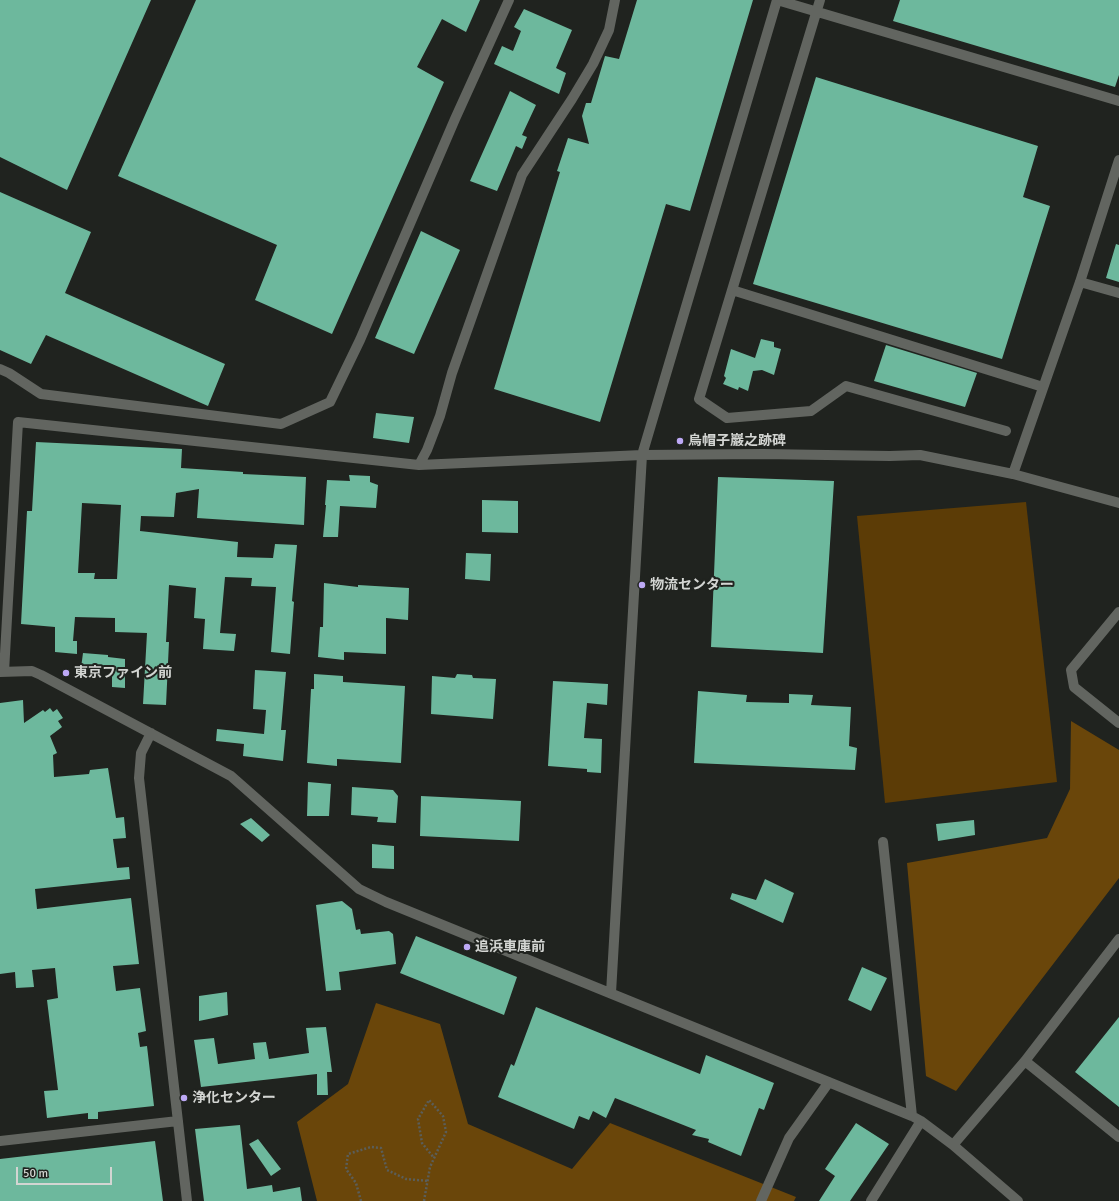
<!DOCTYPE html>
<html>
<head>
<meta charset="utf-8">
<style>
	body { margin:0 }
	#map { position:relative; width:1119px; height:1201px; overflow:hidden; background:#20231f; font-family:Signika,sans-serif }
	canvas { display:block }
	.scale { position:absolute; left:16px; top:1167px; width:96px; height:18px; box-sizing:border-box; border:2px solid #d3d5d2; border-top:0; padding-left:5px; font-size:12px; line-height:14px; white-space:nowrap; color:#d3d5d2; -webkit-text-stroke:3px #20231f; paint-order:stroke }
</style>
</head>
<body>
<div id="map">
<canvas width="1119" height="1201"></canvas>
<div class="scale">50 m</div>
</div>
<script>
const ctx = document.querySelector('canvas').getContext('2d');
ctx.lineJoin = 'round';
function fillPath(path, color) { ctx.fillStyle = color; ctx.fill(path, 'evenodd'); }
function stroke(path, color, width, dash) { ctx.strokeStyle = color; ctx.lineWidth = width; ctx.lineCap = dash ? 'butt' : 'round'; ctx.setLineDash(dash || []); ctx.stroke(path); }
function label(font, color, halo, rows, align = 'center') {
  ctx.font = font + ' Signika,"Noto Sans JP",sans-serif'; ctx.lineWidth = 4; ctx.setLineDash([]); ctx.textBaseline = 'middle'; ctx.strokeStyle = halo; ctx.fillStyle = color; for (const [text, x, y, turn = 0] of rows) {
    ctx.save(); ctx.translate(x, y); ctx.rotate((+turn || 0) * Math.PI / 180); ctx.textAlign = isNaN(turn) ? turn : align; if (halo) ctx.strokeText(text, 0, 0); ctx.fillText(text, 0, 0); ctx.restore();
  }
}
fillPath(new Path2D(`
	M1026,502L1057,782L885,803L857,516Z`), '#5c3c06');
fillPath(new Path2D(`
	M1071,721L1119,750V878L956,1091L926,1076L907,863L1047,838L1070,789Z
	M376,1003L440,1024L468,1124L572,1169L610,1123L796,1197L794,1201H317L297,1122L348,1084Z`), '#6a460a');
fillPath(new Path2D(`
	M0,0H151L67,190L0,157Z
	M196,0H480L466,32L442,19L417,67L444,82L332,334L255,300L277,245L118,176Z
	M637,0H753L690,211L666,204L600,422L494,389L560,172L557,171L568,138L589,144L582,116L586,103H591L605,56L619,59Z
	M900,0H1119V75L1115,87L893,21Z
	M524,9L572,30L556,68L566,73L559,94L494,64L502,46L513,51L521,31L514,27Z
	M816,77L1038,146L1023,197L1050,206L1002,359L753,284Z
	M510,91L536,105L522,135L527,137L522,149L516,146L497,191L470,181Z
	M0,192L91,232L65,293L225,364L208,406L46,335L31,364L0,350Z
	M421,231L460,250L414,354L375,338Z
	M1116,244L1119,245V282L1106,278Z
	M761,339L774,342V347L781,349L774,375L762,370L753,371L748,391L739,387L738,390L723,384L726,378L724,376L731,349L755,358Z
	M886,345L977,373L965,407L874,381Z
	M376,413L414,417L409,443L373,438Z
	M36,442L182,449L181,468L243,472V474L306,477L304,525L197,518L199,489L176,493L174,517L141,516L140,531L238,542L237,557L273,558L275,544L297,545L292,601L294,602L290,654L271,652L276,587L251,586L252,578L225,577L220,633L236,634L234,651L203,649L205,619L194,618L196,588L169,585L166,642H169L166,705L143,704L147,633L115,632V618L75,617L73,641H77V654L55,652V627L21,624L27,511H32ZM82,503L121,505L117,579H94L95,573H78Z
	M349,475L370,476V482L378,485L376,508L340,506L338,537H323L326,505H325L327,480L350,481Z
	M718,477L834,481L823,653L711,647Z
	M482,500L518,501V533L482,532Z
	M466,553L491,554L490,581L465,579Z
	M324,583L358,587V585L409,588L408,620L386,618V654L344,652V660L318,657L320,627H323Z
	M83,653L108,655V657L125,659V688L112,687V670L81,668Z
	M255,670L286,672L281,730H286L283,761L243,756L244,744L216,741L217,729L264,734L266,710L253,709Z
	M314,674L343,676V682L405,686L401,763L337,759V766L307,763L311,689H314Z
	M457,674L472,675L473,678L496,679L493,719L431,714L432,676L455,678Z
	M553,681L608,684L607,705L587,703L584,738L602,739L601,773L587,772V769L548,766Z
	M698,691L747,695L746,702L789,703V694L813,695L811,705L851,707L849,746L857,748L855,770L694,763Z
	M23,700L24,723L43,710L45,712L50,708L53,712L57,709L63,718L58,721L62,727L50,736L57,753L53,755L54,777L89,774L90,770L108,768L116,818L124,817L126,838L113,839L117,868L129,867L130,879L35,889L37,909L131,898L139,964L113,966L116,991L140,988L146,1031L138,1033L140,1047L147,1046L154,1106L98,1112V1119H88V1113L47,1118L44,1091L58,1090L47,1000L58,998L55,968L32,970L34,987L16,988L15,972L0,974V703Z
	M308,782L331,784L329,816H307Z
	M352,787L393,790L398,796L396,823L377,822L378,817L351,815Z
	M421,796L521,801L519,841L420,836Z
	M251,818L270,835L262,842L240,824Z
	M974,820L975,835L938,841L936,824Z
	M372,844L394,846V869L372,868Z
	M765,879L794,893L783,923L730,899L732,893L756,900Z
	M342,901L352,909L356,930L360,929L361,934L389,931L393,934L396,964L339,972L341,990L326,991L316,905Z
	M416,936L517,977L504,1015L400,973Z
	M862,967L887,978L871,1011L848,1000Z
	M227,992L228,1015L199,1021V996Z
	M536,1007L700,1074L706,1055L774,1083L764,1110L759,1108L741,1156L708,1142L709,1139L692,1135L696,1130L615,1098L606,1118L593,1111L589,1120L579,1116L574,1129L498,1097L511,1064L514,1066Z
	M1119,1017V1107L1075,1072Z
	M326,1027L332,1072H327L328,1095H317V1074L201,1087L194,1040L214,1038L218,1064L255,1059L253,1043L266,1042L269,1059L309,1053L306,1028Z
	M856,1123L889,1144L850,1201H819L835,1176L825,1169Z
	M240,1125L247,1189L272,1185L273,1192L300,1187L302,1201H204L195,1129Z
	M258,1139L281,1169L271,1176L249,1144Z
	M155,1141L163,1201H0V1159Z`), '#6db89d');
stroke(new Path2D(`
	M361,1201L356,1183L346,1169L348,1154L371,1147L381,1148L387,1170L406,1179L428,1181
	M424,1201L430,1167L446,1132L443,1116L429,1100L418,1119L422,1143L434,1158`), '#5b5e5a', 2.5, [2, 2]);
stroke(new Path2D(`
	M777,0L1119,101
	M820,0L699,399L727,418L811,411L846,386L1006,431
	M1080,282L1119,293
	M732,290L1043,387
	M0,369L9,373L41,394L281,424L330,402L360,340L455,119L509,0
	M419,465L427,450L440,416L452,373L522,175L572,99L593,64L609,30L615,0
	M1013,474L1080,282L1119,160
	M1119,612L1071,670L1074,687L1119,723
	M0,672L32,671L41,675L231,776L359,889L386,902L912,1116L921,1121L953,1145L1018,1201
	M4,672L18,422L419,465L642,455L763,454L890,456L920,455L1013,474L1119,503
	M151,733L141,753L139,778L187,1201
	M883,842L912,1116
	M611,993L642,455L777,0
	M1025,1061L1119,1137
	M0,1141L178,1121
	M953,1145L1025,1061L1119,939
	M761,1201L789,1138L829,1082
	M871,1201L921,1121`), '#626560', 10);
for (const [x, y, r, color] of [
	[680,441,4,"#bda9f5"],
	[642,585,4,"#bda9f5"],
	[66,673,4,"#bda9f5"],
	[467,947,4,"#bda9f5"],
	[184,1098,4,"#bda9f5"]
]) { const dot = new Path2D(); dot.arc(x, y, r, 0, 2 * Math.PI); ctx.fillStyle = color; ctx.fill(dot); stroke(dot, '#20231f', 1.5); }
label('bold 14px', '#d3d5d2', '#20231f', [
	["烏帽子巖之跡碑",688,441],
	["物流センター",650,585],
	["東京ファイン前",74,673],
	["追浜車庫前",475,947],
	["浄化センター",192,1098]
], 'left');
</script>
</body>
</html>
